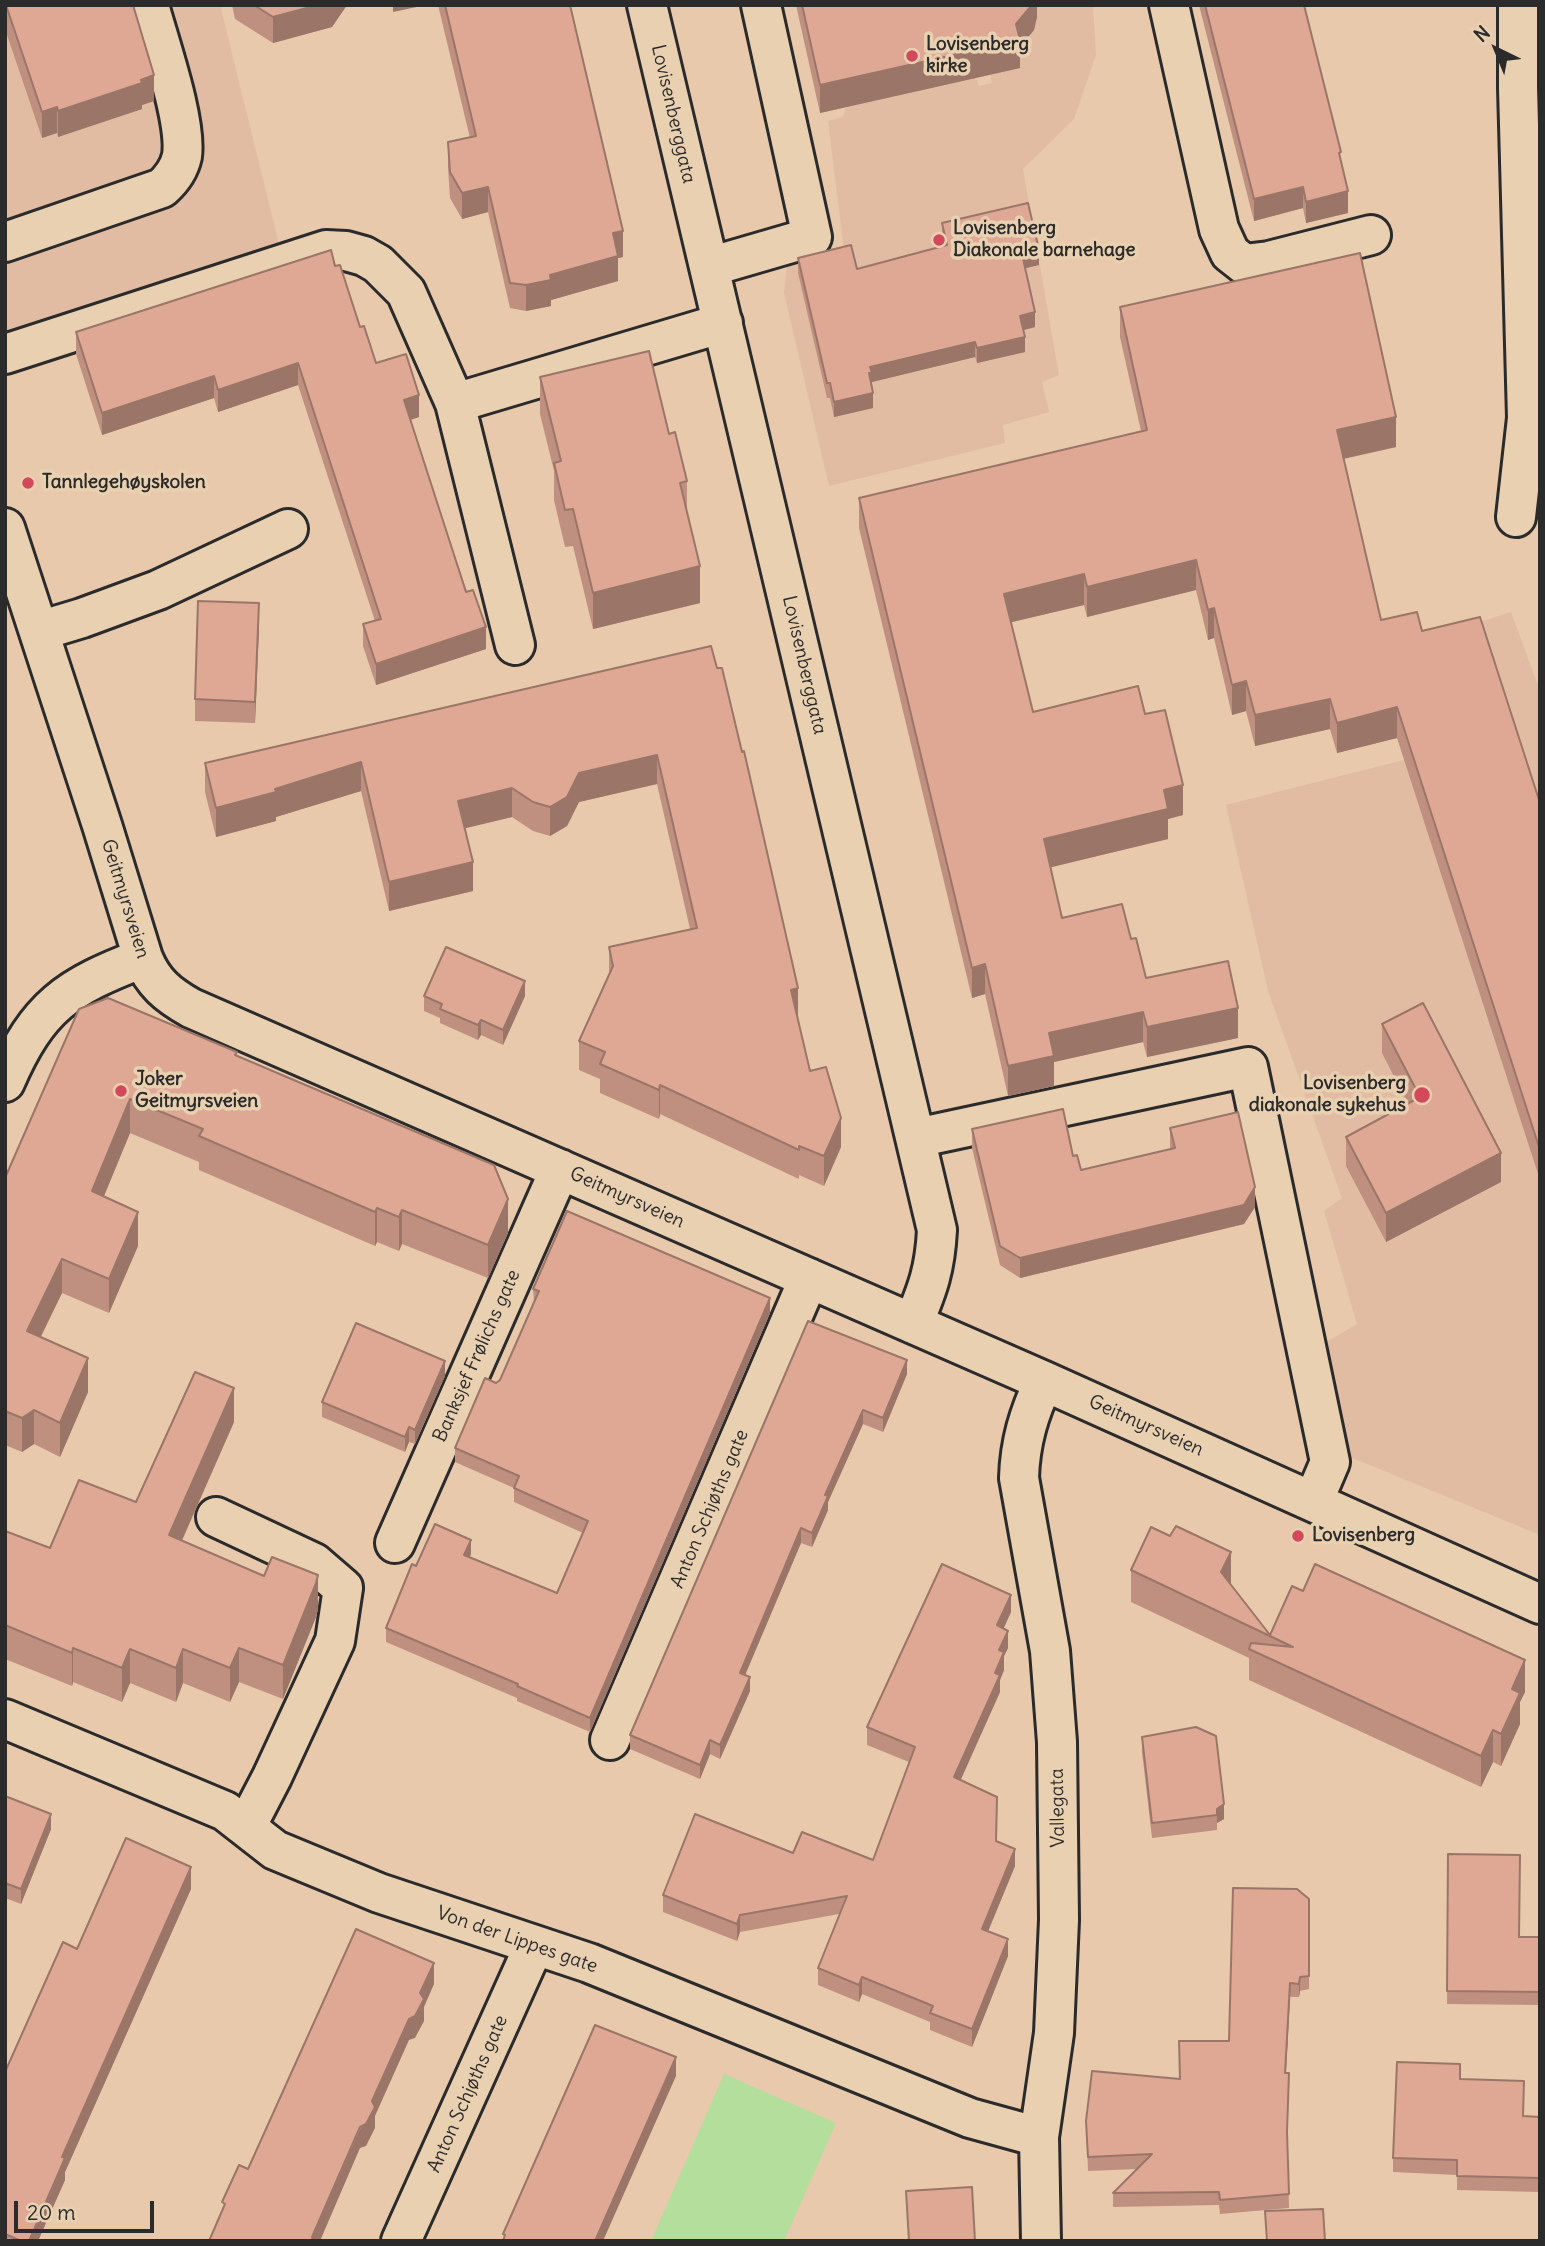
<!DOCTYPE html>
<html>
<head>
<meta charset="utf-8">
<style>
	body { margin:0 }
	#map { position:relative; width:1545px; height:2246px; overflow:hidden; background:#e8c9ac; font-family:Delius,sans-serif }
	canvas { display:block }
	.frame { position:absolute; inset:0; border:7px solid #2b2b2b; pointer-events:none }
	.north { position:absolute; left:1461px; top:14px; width:70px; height:70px; -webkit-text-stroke:5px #e9d0b1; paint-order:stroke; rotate:317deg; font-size:19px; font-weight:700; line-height:28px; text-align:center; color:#2b2b2b }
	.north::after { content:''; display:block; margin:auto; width:24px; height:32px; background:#2b2b2b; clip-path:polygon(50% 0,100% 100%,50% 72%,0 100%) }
	.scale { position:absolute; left:14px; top:2201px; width:140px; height:32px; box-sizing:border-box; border:4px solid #2b2b2b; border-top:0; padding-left:9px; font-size:21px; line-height:24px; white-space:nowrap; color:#2b2b2b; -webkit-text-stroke:5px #e9d0b1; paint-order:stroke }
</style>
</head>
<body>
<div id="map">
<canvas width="1545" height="2246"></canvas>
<div class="frame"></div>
<div class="north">N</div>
<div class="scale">20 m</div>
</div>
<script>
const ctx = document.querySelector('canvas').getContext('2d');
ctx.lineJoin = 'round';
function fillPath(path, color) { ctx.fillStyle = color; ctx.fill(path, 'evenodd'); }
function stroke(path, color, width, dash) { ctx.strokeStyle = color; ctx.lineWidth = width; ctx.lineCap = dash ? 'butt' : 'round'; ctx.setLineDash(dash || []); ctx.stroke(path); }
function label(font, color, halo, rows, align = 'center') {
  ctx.font = font + ' Delius,sans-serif'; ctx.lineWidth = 7; ctx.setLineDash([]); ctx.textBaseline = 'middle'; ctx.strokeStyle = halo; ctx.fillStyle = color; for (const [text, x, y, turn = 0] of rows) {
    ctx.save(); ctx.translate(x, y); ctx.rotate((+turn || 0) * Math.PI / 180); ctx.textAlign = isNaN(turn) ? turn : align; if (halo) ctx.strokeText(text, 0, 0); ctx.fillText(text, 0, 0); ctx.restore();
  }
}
fillPath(new Path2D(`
	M5,5H220L280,248L5,337Z
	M1034,5H1093L1096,55L1074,119L1023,169L1059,375L1042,382L1049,412L1003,425L1005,443L829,486L784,293L787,265L844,250L828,121L843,117L846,107L976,77L979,86L992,83L990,74L1014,45Z
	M1511,612L1540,691V1535L1345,1455L1321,1345L1357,1324L1324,1211L1342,1198L1268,991L1226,805L1439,751L1416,642Z`), '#e1bca3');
fillPath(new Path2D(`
	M724,2074L836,2123L784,2241H651Z`), '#b3de9c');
const minor = new Path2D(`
	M647,5L937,1230C935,1269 928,1288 913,1324
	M1169,5L1219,229L1230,253L1244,264L1269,261L1371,235
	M5,242L162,188C172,179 179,170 182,156C187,121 159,42 149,5
	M709,267L812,237L761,5
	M5,354L326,250L346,251L364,256L378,264L406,292L455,403
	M1516,517L1527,418L1518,88V5
	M5,528L102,825L143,958C153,983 168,995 191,1008L1044,1381L1540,1604
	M39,631L82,618L158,590L288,529
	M515,645L455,403L723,323
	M5,1082C38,1006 67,987 143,958
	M916,1138L1248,1067L1330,1462L1313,1502
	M216,1517L314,1563L343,1588L335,1641L272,1777L246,1827
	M395,1543L560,1169
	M5,1719L225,1811L275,1850L379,1893L589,1963L970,2118L1039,2137
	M610,1740L809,1278
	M401,2241L534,1946
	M1041,2241L1039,2137L1054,2033L1059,1920L1057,1742L1050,1651L1019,1478C1020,1442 1029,1413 1044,1381`);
stroke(minor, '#2b2b2b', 44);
stroke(minor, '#e9d0b1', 38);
fillPath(new Path2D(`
	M5,5H133L154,101L142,105V109L58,137L57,133L42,138L5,29Z
	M232,5H347L332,27L273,43L235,19Z
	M438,5H570L623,257L618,258V281L551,300V306L526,311L510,308L488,212L462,219L450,198L448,168V142L470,138Z
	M796,5H1037V17L1034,30L1020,47V68L820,113Z
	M1199,5H1304L1341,162L1348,213L1306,223L1303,208L1254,221Z
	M942,223L1039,265L1025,268L1035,327L1023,330L1025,352L977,363L975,357L872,382L873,408L834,417L830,398H827L798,273V258L857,269L944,246L942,238Z
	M335,266L360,327L376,363L419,417L410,420L486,649L376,685L363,646V624L375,621L298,385L218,412L214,398L102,435L76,354V332Z
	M1120,307L1396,447L1344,459L1381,620L1422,631L1540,803V1180L1397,738L1337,753L1330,729L1255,746L1246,711L1232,715L1214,638L1208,640L1196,590L1087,617L1084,605L1011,622L1033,712L1145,714L1183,815L1168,819V839L1050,867L1062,918L1131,939L1146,978L1238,1038L1147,1057L1143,1042L1054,1062V1086L1008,1096L985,994L972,998L859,528V498L1141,431L1120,337Z
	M540,377L669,434L687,481V513L700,603L593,629L573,546L565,547L554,500V471L540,414Z
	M259,625L255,723L195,721V699Z
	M711,646L810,1071L841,1147L824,1186L799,1175V1179L660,1114L659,1119L600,1093V1079L579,1070V1041L609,975V947L690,929L657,784L579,802L567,826L550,836L533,831L512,817L465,828L473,891L389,911L361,791L276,817V821L216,837L205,792V763Z
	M424,996H525L503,1045L481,1035L478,1040L440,1023V1018L424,1011Z
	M79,1009L237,1056L508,1233L488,1278L402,1244L399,1251L377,1242L375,1246L199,1170V1162L130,1133L104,1196L138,1246L109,1313L62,1293L41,1337L88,1392L60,1457L34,1444L22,1452L5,1445V1178Z
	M1382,1024L1501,1182L1386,1242L1346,1166V1137L1408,1104L1382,1053Z
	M1170,1128L1255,1207L1244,1224L1020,1278L1000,1265L972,1148V1129L1073,1156L1081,1170L1170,1149Z
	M533,1289L770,1313L590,1732L517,1701V1698L386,1642V1628L416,1566L471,1554L470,1557L557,1593L583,1533L514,1502V1488L455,1462V1448L496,1383L500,1380L534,1303Z
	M808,1321L907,1374L883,1432L863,1424L828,1502V1510L812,1547L801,1543L745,1675L750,1691L720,1759L710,1754L700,1779L630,1749V1735Z
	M445,1376L415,1444L409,1442L405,1452L322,1417V1402Z
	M234,1422L182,1541L318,1609L316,1617L283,1699L239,1682L230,1702L183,1683L176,1702L130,1683L122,1702L73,1682L72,1686L5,1659V1531L50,1548L136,1502Z
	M1131,1570L1231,1584L1270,1635L1525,1692L1520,1702V1724L1501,1766L1493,1762L1481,1787L1249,1680V1658L1131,1602Z
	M1011,1612L1003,1629L1008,1648L1004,1656V1670L1000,1680V1692L960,1780L996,1841L1015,1866L988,1931L1008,1956L972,2047L930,2030V2022L862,1994L859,2002L818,1985V1968L839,1914L740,1932L737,1941L663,1912V1895L793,1853L873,1860L909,1762L867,1745V1727Z
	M1142,1737L1224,1819L1217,1823V1830L1152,1838L1142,1752Z
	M5,1796L51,1829L21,1904L5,1898Z
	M1448,1854L1519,1937H1540V2005L1447,2004Z
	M191,1889L65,2172V2180L38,2241H5V2072L77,1949Z
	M1309,1899V1989L1300,1991L1299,1997H1290L1286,2073L1289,2208L1220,2214L1219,2205L1113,2207V2193L1137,2169L1088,2171L1086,2121L1180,2079L1179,2041H1229Z
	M1460,2079L1524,2116L1540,2117V2192L1457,2190V2175L1393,2172V2158Z`), '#bf9080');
fillPath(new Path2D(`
	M318,5H347L332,27L273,43V17Z
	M393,5H426L393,12Z
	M1032,5H1037V17L1034,30L1020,47V68L820,113V85L1016,24Z
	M154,75V101L142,105V109L58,137V111Z
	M57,107V133L42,138V112Z
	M488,187V212L462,219V193Z
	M1303,187V208L1254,221V199Z
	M1348,191V213L1306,223V202Z
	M623,231V257L618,258V281L551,300V306L526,311V285L550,275L613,233Z
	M1039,250V265L1022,269V254Z
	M1035,312V327L1020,331V316Z
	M1025,337V352L977,363V348Z
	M975,342V357L872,382V388L869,373L870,367Z
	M298,363V385L218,412V390Z
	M214,376V398L102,435V413Z
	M873,393V408L834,417V402Z
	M419,395V417L404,422V400Z
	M1396,417V447L1337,460V430Z
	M1196,560V590L1087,617V587Z
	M700,566V603L593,629V593Z
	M1084,574V605L1004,624V594Z
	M259,603V625L255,723V702Z
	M1214,608V638L1208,640V610Z
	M486,627V649L376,685V664Z
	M1246,681V711L1232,715V685Z
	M1330,699V729L1255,746V715Z
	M1397,707V738L1337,753V723Z
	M657,755V784L579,802L567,826L550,836V807L579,773Z
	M361,762V791L276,817V821L216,837V808Z
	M1183,785V815L1168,819V839L1044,869V839L1164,790Z
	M512,788V817L458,830V801Z
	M473,862V891L389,911V882Z
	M985,964V994L972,998V968Z
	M525,981V996L503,1045V1030Z
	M798,988V1018L791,1019V990Z
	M1238,1008V1038L1147,1057V1027Z
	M1143,1012V1042L1054,1062V1086L1008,1096V1066L1049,1033Z
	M481,1020V1035L478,1040V1025Z
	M660,1085V1114L659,1119V1090Z
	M130,1099V1133L92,1225V1191Z
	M841,1118V1147L824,1186V1156Z
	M1501,1153V1182L1386,1242V1213Z
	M1255,1187V1207L1244,1224L1020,1278V1258Z
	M508,1199V1233L488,1278V1245Z
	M377,1208V1242L375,1246V1212Z
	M402,1210V1244L399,1251V1217Z
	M138,1212V1246L109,1313V1279Z
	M62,1259V1293L27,1364V1331Z
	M770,1298V1313L590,1732V1718Z
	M88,1358V1392L60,1457V1423Z
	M907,1360V1374L883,1432V1418Z
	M445,1361V1376L415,1444V1430Z
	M234,1388V1422L169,1569V1535Z
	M34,1410V1444L22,1452V1418Z
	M863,1410V1424L828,1502V1510L812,1547V1533L825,1495Z
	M409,1427V1442L405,1452V1437Z
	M801,1528V1543L740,1687V1673Z
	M471,1540V1554L464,1569V1555Z
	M1231,1552V1583L1221,1603V1572Z
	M318,1575V1609L316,1617L283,1699V1665Z
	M1011,1595V1612L997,1643V1625Z
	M1008,1631V1648L1004,1656V1670L1000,1680V1692L954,1795V1777L995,1673L999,1650Z
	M73,1648V1682L72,1686V1653Z
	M239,1648V1682L230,1702V1668Z
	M130,1649V1683L122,1702V1668Z
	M183,1649V1683L176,1702V1668Z
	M1525,1660V1692L1520,1702V1724L1501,1766V1734L1512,1689Z
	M750,1677V1691L720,1759V1745Z
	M1493,1730V1762L1481,1787V1756Z
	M710,1740V1754L700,1779V1765Z
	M1224,1804V1819L1217,1823V1809Z
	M51,1814V1829L21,1904V1889Z
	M1015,1849V1866L982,1946V1929Z
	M191,1867V1889L65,2172V2180L38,2241H29L62,2157Z
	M740,1915V1932L737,1941V1924Z
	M1008,1939V1956L972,2047V2029Z
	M434,1963V1984L424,2007V2021L415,2038L409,2040L375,2116V2128L366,2146L360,2148L320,2241H312V2237Z
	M862,1977V1994L859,2002V1985Z
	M1300,1977V1991L1299,1997V1984Z
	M1290,1983V1997L1285,2087V2073Z
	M676,2057V2076L603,2241H595Z`), '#9b7668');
const building = new Path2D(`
	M6,5H133L154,75L141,80L142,83L58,111L57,107L42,112Z
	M254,5H318L273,17Z
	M445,5H570L623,231L613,233L618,256L550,275L551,280L526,285L510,283L488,187L462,193L450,172L448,142L476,136Z
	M802,5H1032L1016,24L1020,40L820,85Z
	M1205,5H1304L1341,152L1339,153L1348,191L1306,202L1303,187L1254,199Z
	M1028,203L1039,250L1022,254L1035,312L1020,316L1025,337L977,348L975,342L870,367L872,373H869L873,393L834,402L830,383H827L798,258L851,245L857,269L947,245L942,223Z
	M331,250L335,266L340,265L360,327L364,326L376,363L406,354L419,395L404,400L466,592L473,590L486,627L376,664L363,624L381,619L298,363L218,390L214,376L102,413L76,332Z
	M1360,253L1396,417L1337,430L1381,620L1417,612L1422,631L1480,617L1540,803V1150L1397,707L1337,723L1330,699L1255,715L1246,681L1232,685L1214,608L1208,610L1196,560L1087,587L1084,574L1004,594L1033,712L1138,686L1145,714L1165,710L1183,785L1164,790L1168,809L1044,839L1062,918L1122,904L1131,939L1136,938L1146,978L1228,961L1238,1008L1147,1027L1143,1012L1049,1033L1054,1056L1008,1066L985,964L972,968L859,498L1147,430L1120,307Z
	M649,351L669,434L675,432L687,481L680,483L700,566L593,593L573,509L565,510L554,463L561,461L540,377Z
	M198,601L259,603L255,702L195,699Z
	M711,646L717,668H722L742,752L744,751L798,988L791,990L810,1071L826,1067L841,1118L824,1156L799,1146V1150L660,1085L659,1090L600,1064L605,1052L579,1041L613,966L609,947L697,928L657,755L579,773L567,797L550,807L533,802L512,788L458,801L473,862L389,882L361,762L275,789L276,792L216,808L205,763Z
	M446,947L525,981L503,1030L481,1020L478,1025L440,1009L442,1004L424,996Z
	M108,998L237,1052L235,1055L494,1165L508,1199L488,1245L402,1210L399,1217L377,1208L375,1212L199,1136L203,1129L130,1099L92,1191L138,1212L109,1279L62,1259L27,1331L88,1358L60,1423L34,1410L22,1418L5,1411V1178L79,1009Z
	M1423,1003L1501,1153L1386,1213L1346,1137L1420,1097L1382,1024Z
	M1063,1109L1073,1156L1077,1155L1081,1170L1175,1148L1170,1128L1238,1112L1255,1187L1244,1205L1020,1258L1000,1246L972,1129Z
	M567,1211L770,1298L590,1718L517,1686L518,1684L386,1628L412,1564L416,1566L435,1524L471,1540L464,1555L557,1593L588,1521L514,1488L519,1476L455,1448L485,1378L496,1383L500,1380L539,1291L533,1289Z
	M808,1321L907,1360L883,1418L863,1410L825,1495L828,1496L812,1533L801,1528L740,1673L750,1677L720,1745L710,1740L700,1765L630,1735Z
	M356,1323L445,1361L415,1430L409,1427L405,1437L322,1402Z
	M195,1372L234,1388L169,1535L264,1576L272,1557L318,1575L316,1583L283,1665L239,1648L230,1668L183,1649L176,1668L130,1649L122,1668L73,1648L72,1653L5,1625V1531L50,1548L79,1480L136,1502Z
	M1176,1526L1231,1552L1221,1572L1270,1635L1292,1586L1303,1591L1315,1564L1525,1660L1512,1689L1520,1693L1501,1734L1493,1730L1481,1756L1249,1649L1251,1643L1293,1647L1131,1570L1151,1527L1170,1536Z
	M942,1564L1011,1595L997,1625L1008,1631L999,1650L1004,1652L995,1673L1000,1675L954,1777L997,1797L996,1841L1015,1849L982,1929L1008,1939L972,2029L930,2013L933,2006L862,1977L859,1985L818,1968L847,1896L740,1915L737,1924L663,1895L695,1814L793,1853L802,1832L873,1860L915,1747L867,1727Z
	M1196,1727L1216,1736L1224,1804L1217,1809V1815L1152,1823L1142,1737Z
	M5,1796L51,1814L21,1889L5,1883Z
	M126,1838L191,1867L62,2157L65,2158L29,2241H21L5,2234V2072L63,1942L77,1949Z
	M1448,1854L1520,1855L1519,1937H1540V1992L1447,1991Z
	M1233,1888L1297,1889L1309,1899V1976L1300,1977L1299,1984L1290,1983L1285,2073H1289L1287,2132L1289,2194L1220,2200L1219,2192L1113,2193L1152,2154L1088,2157L1086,2121L1092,2071L1180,2079L1179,2041H1229Z
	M356,1929L434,1963L420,1993L424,1999L415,2016L409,2019L372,2101L375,2107L366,2124L360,2127L312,2237L313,2241H209L225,2204L222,2202L239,2165L248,2169Z
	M595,2025L676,2057L595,2241H503L505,2235L503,2234Z
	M1397,2062L1460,2064V2079L1524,2081L1523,2116L1540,2117V2178L1457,2176V2160L1393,2158Z
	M972,2187L975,2241H909L906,2191Z
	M1323,2209L1325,2241H1267L1265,2211Z`);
fillPath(building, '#dea895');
stroke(building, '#9b7668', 2);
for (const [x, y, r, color] of [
	[912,56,7,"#d1495b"],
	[939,240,7,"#d1495b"],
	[28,483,7,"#d1495b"],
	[121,1091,7,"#d1495b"],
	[1422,1095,9,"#d1495b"],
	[1298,1536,7,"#d1495b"]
]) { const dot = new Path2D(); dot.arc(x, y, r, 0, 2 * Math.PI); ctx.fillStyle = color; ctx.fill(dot); stroke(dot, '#e9d0b1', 2.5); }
label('bold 19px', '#2b2b2b', '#e9d0b1', [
	["Lovisenberg",926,45],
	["kirke",926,67],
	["Lovisenberg",953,229],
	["Diakonale barnehage",953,251],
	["Tannlegehøyskolen",42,483],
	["Joker",135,1080],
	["Geitmyrsveien",135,1102],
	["Lovisenberg",1406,1084,"right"],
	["diakonale sykehus",1406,1106,"right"],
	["Lovisenberg",1312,1536]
], 'left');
label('19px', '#2b2b2b', '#e9d0b1', [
	["Lovisenberggata",673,114,77],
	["Lovisenberggata",804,665,77],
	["Geitmyrsveien",125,899,73],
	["Geitmyrsveien",627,1198,24],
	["Banksjef Frølichs gate",477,1356,-66],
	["Geitmyrsveien",1146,1426,24],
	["Anton Schjøths gate",710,1509,-67],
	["Vallegata",1058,1808,-91],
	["Von der Lippes gate",517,1940,19],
	["Anton Schjøths gate",468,2094,-66]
]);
</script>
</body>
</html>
